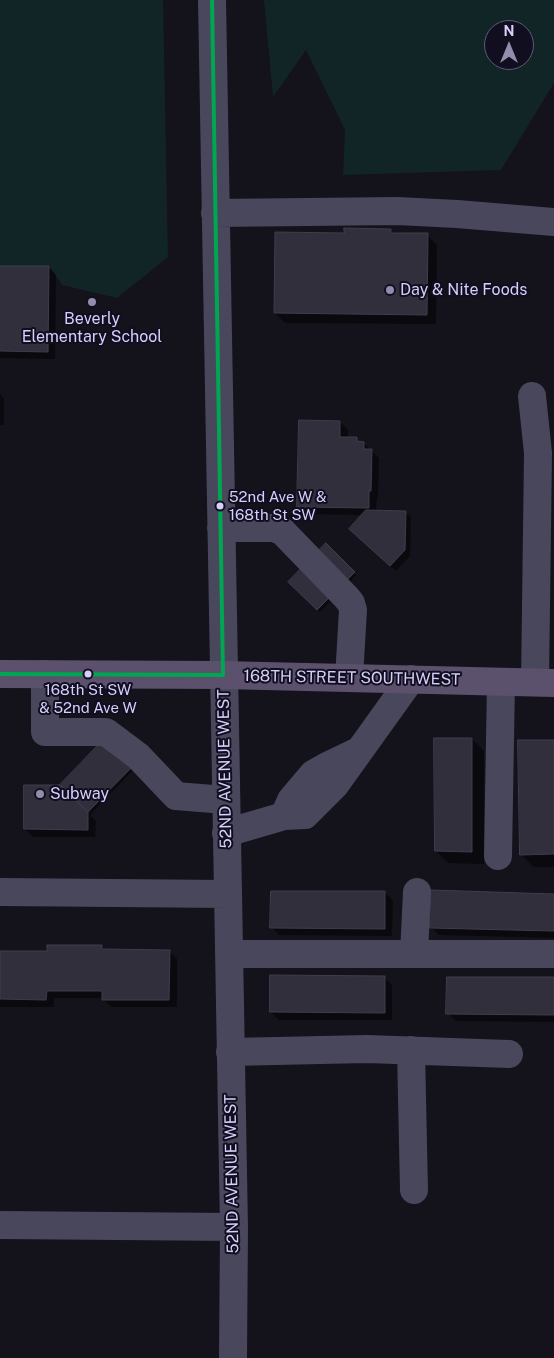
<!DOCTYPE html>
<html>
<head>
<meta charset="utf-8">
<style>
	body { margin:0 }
	#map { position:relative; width:554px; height:1358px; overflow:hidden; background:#14121b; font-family:"Public Sans",sans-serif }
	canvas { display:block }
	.north { position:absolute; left:484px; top:20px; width:50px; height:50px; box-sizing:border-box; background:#110e1f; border:1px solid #605b77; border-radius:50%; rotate:0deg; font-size:14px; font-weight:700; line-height:20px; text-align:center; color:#d6cffc }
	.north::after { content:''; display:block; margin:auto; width:18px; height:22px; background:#928dad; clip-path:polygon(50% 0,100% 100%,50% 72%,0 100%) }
</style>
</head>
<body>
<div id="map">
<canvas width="554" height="1358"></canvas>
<div class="north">N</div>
</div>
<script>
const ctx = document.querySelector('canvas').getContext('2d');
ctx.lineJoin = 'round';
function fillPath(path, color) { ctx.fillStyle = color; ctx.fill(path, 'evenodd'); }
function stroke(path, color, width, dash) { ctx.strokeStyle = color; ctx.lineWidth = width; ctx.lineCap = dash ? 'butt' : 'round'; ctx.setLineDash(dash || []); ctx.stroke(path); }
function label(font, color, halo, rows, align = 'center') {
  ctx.font = font + ' "Public Sans",sans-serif'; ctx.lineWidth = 4; ctx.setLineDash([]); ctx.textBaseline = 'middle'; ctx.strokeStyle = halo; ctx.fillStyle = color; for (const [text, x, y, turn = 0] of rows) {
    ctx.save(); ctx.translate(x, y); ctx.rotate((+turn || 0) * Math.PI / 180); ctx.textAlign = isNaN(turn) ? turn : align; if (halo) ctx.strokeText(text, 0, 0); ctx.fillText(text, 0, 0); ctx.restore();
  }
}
fillPath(new Path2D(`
	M0,0H163L168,257L117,298L62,285L49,266H0Z
	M264,0H554V83L501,170L343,175L345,130L306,50L273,97ZM494,30H524V60H494Z`), '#112526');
fillPath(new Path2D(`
	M390,230L395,234L427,235L437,245L436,324L285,323L275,313L346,234Z
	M0,267H49L56,275L55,359L0,358Z
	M0,394L4,399V425H0Z
	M340,422L348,430V438L356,439L360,443H363L379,458L378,498H377L376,511L405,512L411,517L410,556L396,571L356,534L363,515L306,514L298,506Z
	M326,545L356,575L320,612L290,582Z
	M472,739L484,751V864L448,863L436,851Z
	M105,740L135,768L90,815L96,821L95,837H33L25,829L60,786Z
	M554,741V867H533L521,854Z
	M385,893L393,900L392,936L279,935L272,927Z
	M554,895V938L439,935L431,927Z
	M102,946L106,950L169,951L177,959V1007H111L102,998H54V1007H0V952H48Z
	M384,977L392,985V1020H279L271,1012Z
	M554,978V1022L456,1021L448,1013Z`), '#0007');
const building = new Path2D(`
	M344,228L391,229V233H428L427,315L274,313L275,232L344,233Z
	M0,266H49L48,352L0,351Z
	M299,420L340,421V437H357V441L364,442V449H372L371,491H369V508L297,507Z
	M366,510L406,511L405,550L390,566L349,529Z
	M326,543L355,572L317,610L288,582Z
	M105,738L134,765L88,812L60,785Z
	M434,738H472V852L435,851Z
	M518,740H554V854L520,855Z
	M24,785H60L88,812V830L24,829Z
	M431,890L554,894V931L430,928Z
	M271,891H385V929L270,928Z
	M47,945H102V949L170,950L169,1000H102V991H47L46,1000L0,999V951H47Z
	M270,975L385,976V1013L270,1012Z
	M447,977H554V1015L446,1014Z`);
fillPath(building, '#322f3d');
stroke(building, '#413c4e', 1);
stroke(new Path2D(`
	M212,0L234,1227L233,1358
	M215,213L397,211L457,214L554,222
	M532,396L538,453L535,682
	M221,528H273L282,531L346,597L351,603L353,610L349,678
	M45,674V732H106L138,756L176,796L225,800
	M284,816L291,800L313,774L329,765L356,752
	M226,833L284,816L305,815L335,785L411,679
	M498,856L501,682
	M0,892L228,894
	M229,954H554
	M414,954L417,892
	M411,1050L414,1190
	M230,1052L367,1049L509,1054
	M0,1225L234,1227`), '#49475b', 28);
stroke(new Path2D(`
	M0,674L223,675L554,683`), '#5c516c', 28);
stroke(new Path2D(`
	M212,0L223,675
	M0,674L223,675`), '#00a651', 4);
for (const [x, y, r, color] of [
	[390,290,5,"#928dad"],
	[92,302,5,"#928dad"],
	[220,506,4.5,"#d6cffc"],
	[88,674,4.5,"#d6cffc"],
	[40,794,5,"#928dad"]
]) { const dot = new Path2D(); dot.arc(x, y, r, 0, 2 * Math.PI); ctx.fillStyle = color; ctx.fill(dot); stroke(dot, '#110e1f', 2); }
label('15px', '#d6cffc', '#110e1f', [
	["52nd Ave W &",229,497],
	["168th St SW",229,515],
	["168th St SW",88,690,"center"],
	["& 52nd Ave W",88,708,"center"]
], 'left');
label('16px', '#d6cffc', '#110e1f', [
	["Day & Nite Foods",400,290],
	["Beverly",92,319,"center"],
	["Elementary School",92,337,"center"],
	["Subway",50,794]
], 'left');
label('16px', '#d6cffc', '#110e1f', [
	["168TH STREET SOUTHWEST",352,678,1],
	["52ND AVENUE WEST",225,769,-91],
	["52ND AVENUE WEST",232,1174,-91]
]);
</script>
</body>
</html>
